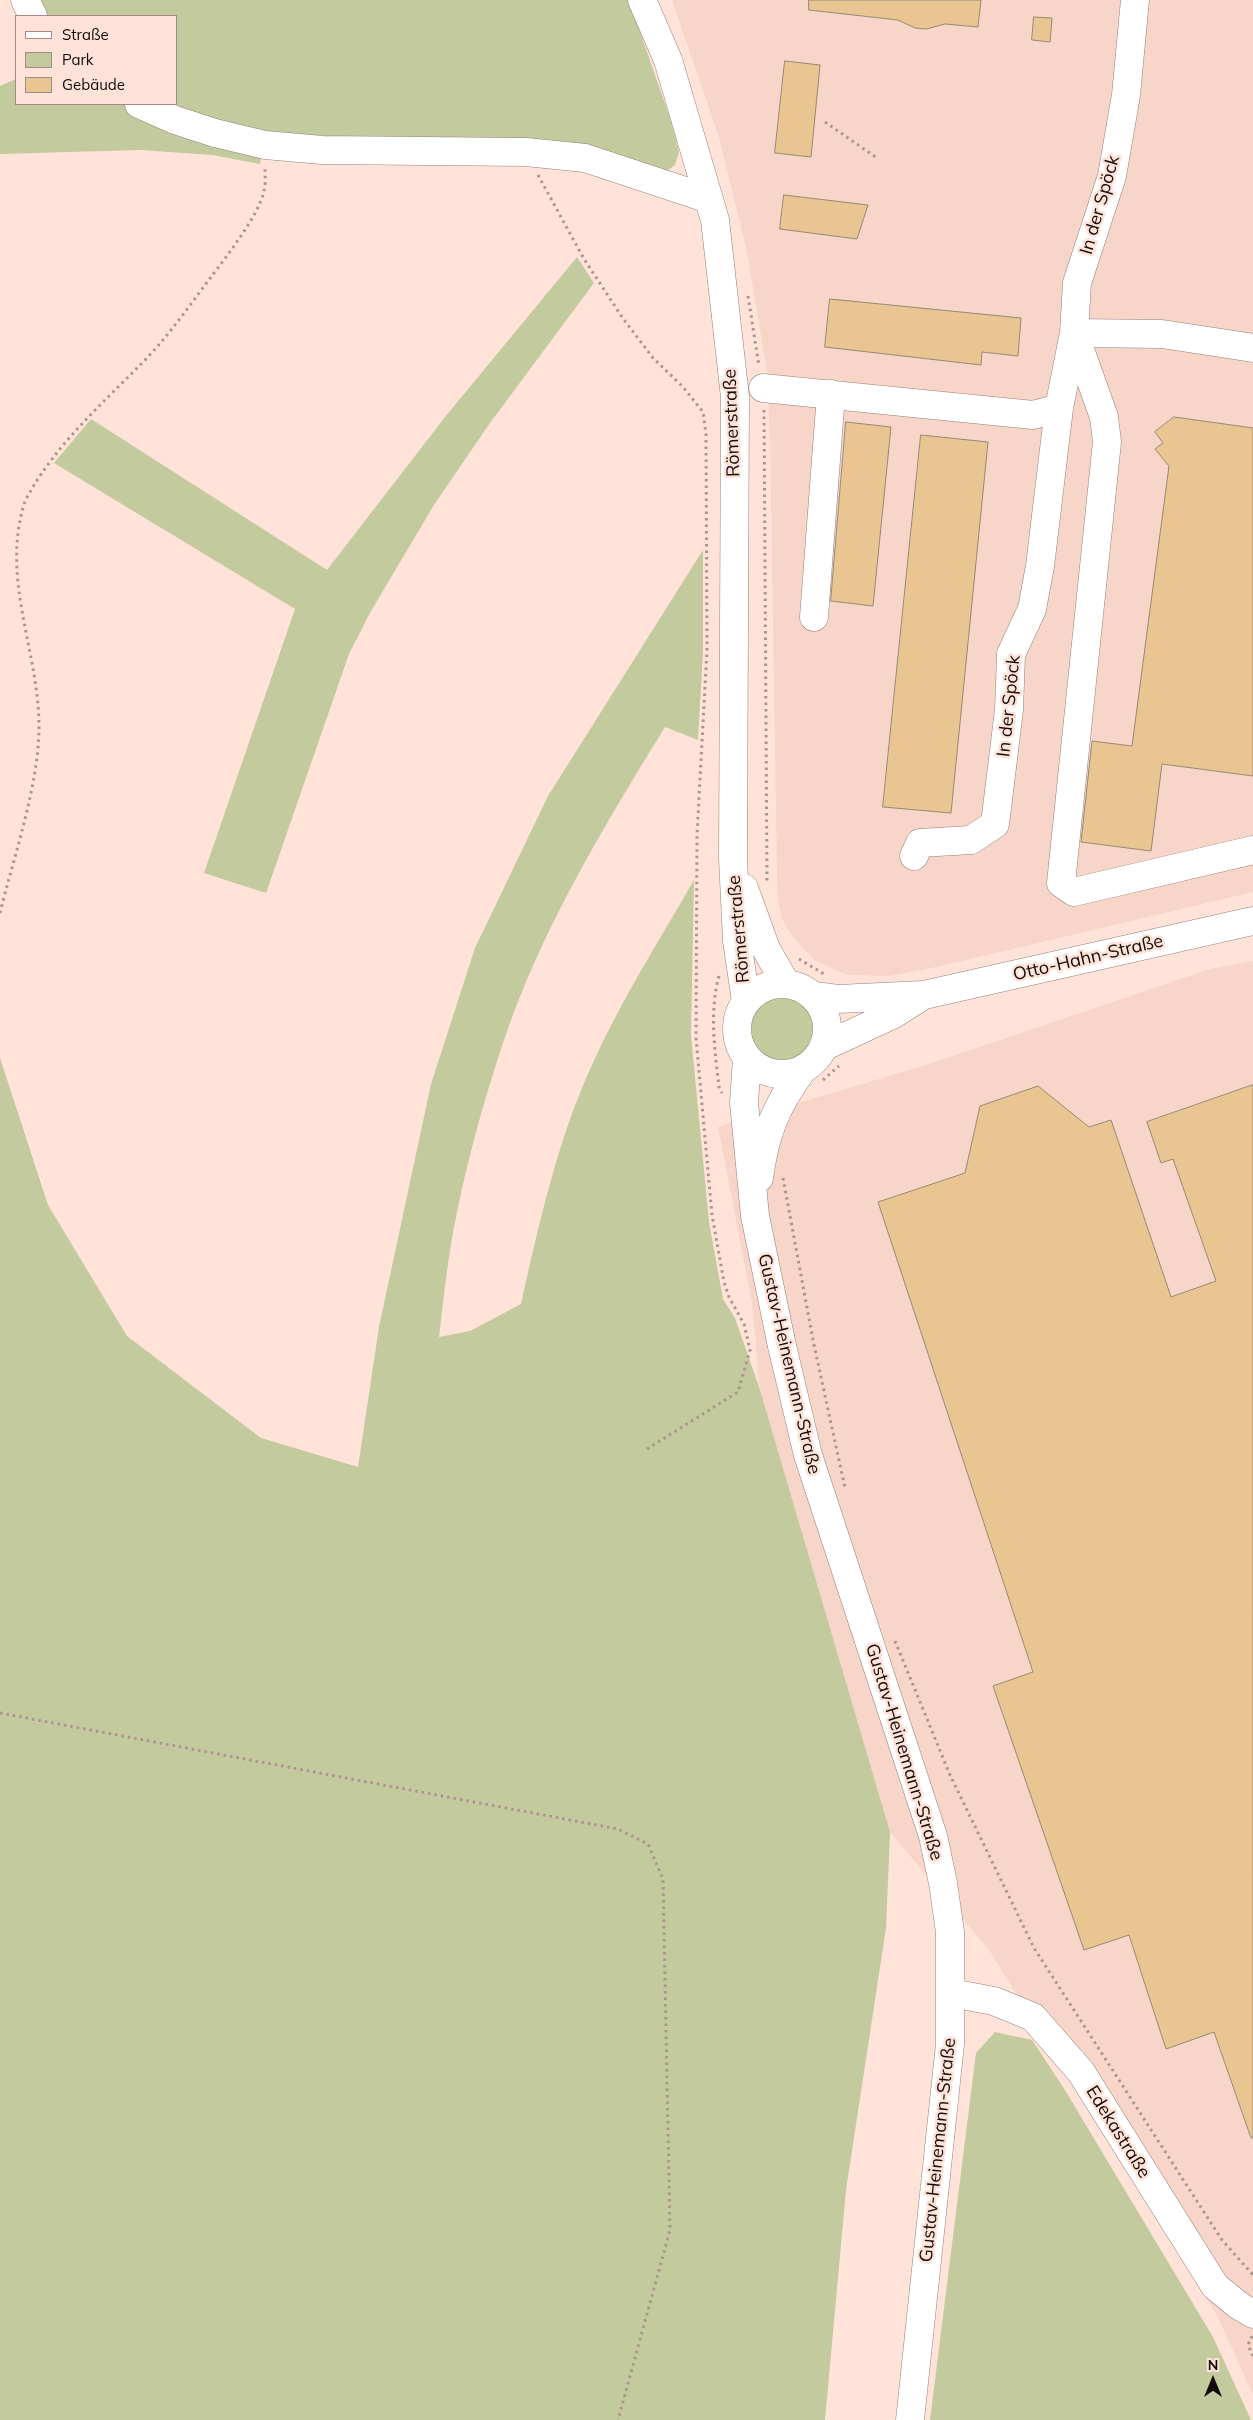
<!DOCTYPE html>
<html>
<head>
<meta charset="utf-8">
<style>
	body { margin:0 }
	#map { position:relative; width:1253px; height:2420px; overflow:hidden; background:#ffe3d9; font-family:Mulish,sans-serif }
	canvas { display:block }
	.legend { position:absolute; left:15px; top:15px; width:162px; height:90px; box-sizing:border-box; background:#ffe3d9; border:1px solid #a18c85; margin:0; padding:6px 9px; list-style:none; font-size:15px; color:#130a07 }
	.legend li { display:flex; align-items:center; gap:10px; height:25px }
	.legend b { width:25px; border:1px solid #a18c85 }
	.north { position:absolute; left:1188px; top:2355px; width:50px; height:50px; -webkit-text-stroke:4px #ffe3d9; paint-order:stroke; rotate:0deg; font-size:14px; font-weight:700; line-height:20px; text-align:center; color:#130a07 }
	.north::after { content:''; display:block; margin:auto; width:18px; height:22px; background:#130a07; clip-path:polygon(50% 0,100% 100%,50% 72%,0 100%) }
</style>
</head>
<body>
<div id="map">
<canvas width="1253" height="2420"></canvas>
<ul class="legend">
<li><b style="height:6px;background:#fff"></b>Straße</li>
<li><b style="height:14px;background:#c3ca9d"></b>Park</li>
<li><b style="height:14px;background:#e9c592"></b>Gebäude</li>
</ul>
<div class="north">N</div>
</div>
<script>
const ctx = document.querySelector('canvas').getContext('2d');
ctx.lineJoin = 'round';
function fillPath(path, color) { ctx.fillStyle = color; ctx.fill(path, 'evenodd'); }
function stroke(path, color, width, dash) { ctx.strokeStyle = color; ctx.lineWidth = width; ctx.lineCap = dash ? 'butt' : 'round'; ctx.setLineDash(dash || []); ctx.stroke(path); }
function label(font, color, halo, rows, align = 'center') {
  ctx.font = font + ' Mulish,sans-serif'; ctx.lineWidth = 5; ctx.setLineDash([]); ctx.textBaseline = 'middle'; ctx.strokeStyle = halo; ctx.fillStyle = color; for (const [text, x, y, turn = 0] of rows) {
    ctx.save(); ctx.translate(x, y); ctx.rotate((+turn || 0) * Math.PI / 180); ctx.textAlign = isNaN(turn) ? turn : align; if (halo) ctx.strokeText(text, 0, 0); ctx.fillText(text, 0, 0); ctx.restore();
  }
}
fillPath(new Path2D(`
	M672,0H1253V892L941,966L890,976L847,975L814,960L793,937L782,919L778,900L777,871L770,439L767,372L747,252L719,137Z
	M1253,961V2395L1217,2315L989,1950L890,1832L760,1390L752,1303L718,1127L926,1065L1210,969Z`), '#f7d5c8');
fillPath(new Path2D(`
	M33,0H629L672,124L679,152L675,165L664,173L267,138L149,104H176V16H39Z
	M16,79V104H122L262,153L260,164L212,155L140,150L0,154V86Z
	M577,257L594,283L490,423L434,505L371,611L349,654L266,893L204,873L295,609L54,463L91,419L327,570L445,417Z
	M703,550V652L698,740L665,727C603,828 539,933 502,1046C482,1106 465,1169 453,1232C447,1266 443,1302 439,1337L470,1331L521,1304C539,1224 557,1142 591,1067C620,1002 659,941 694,880L691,1035L709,1222L723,1299L735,1318L760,1390L890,1832L886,1928L846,2190L825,2420H0V1058L48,1205L127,1336L261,1438L358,1467L379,1327L431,1084L475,948L548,796Z
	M745 1032a35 35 0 1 1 70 0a35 35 0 1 1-70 0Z
	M995,2032L1032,2040L1065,2090L1213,2337L1251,2420H930L976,2053Z`), '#c3ca9d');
const building = new Path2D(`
	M809,0H981L978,27L945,24L926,29L915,28L898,20L809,10Z
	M1034,17L1052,18L1050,42L1032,40Z
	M785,61L820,65L811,157L775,153Z
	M784,195L868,205L857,239L780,229Z
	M830,299L1021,318L1018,356L982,352L981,365L825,347Z
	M1174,417L1253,428V776L1162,764L1151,851L1081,842L1092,741L1132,746L1169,466L1155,449L1163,443L1155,432Z
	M846,422L891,427L873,606L831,601Z
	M921,435L988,442L951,813L883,807Z
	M1253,1085V2138H1251L1214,2032L1166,2049L1129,1935L1084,1950L993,1686L1033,1672L878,1202L965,1173L980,1106L1038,1086L1089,1127L1111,1120L1171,1297L1216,1281L1173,1159L1161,1163L1147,1122Z`);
fillPath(building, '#e9c592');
stroke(building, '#978975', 1);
const minor = new Path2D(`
	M25,0L33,16
	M642,0L668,60L715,220L735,397L733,858L737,941L746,1001
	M139,104L175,120L215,133L265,145L322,150L526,152L585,158L709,199
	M1074,333L1104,417L1107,442L1061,883L1074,892L1253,850
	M1074,333L1162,334L1253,348
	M763,388L1033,415L1059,408L1074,333L1077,283L1112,176L1126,95L1135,0
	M814,617L831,394
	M914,856L920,843L971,840L995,824L1009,710L1011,654L1032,609L1040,566L1059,408
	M744,888L766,949L786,984
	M737 1029a45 45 0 1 1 90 0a45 45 0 1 1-90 0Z
	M814,996L838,999L924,995L1253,921
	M823,1047L894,1014L924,995
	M747,1058L744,1103L755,1216L782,1346L808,1455L933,1836L943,1883L950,1932V2044L910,2420
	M759,1178C765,1132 776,1106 803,1069
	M951,1993L994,2001L1033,2017L1081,2072L1215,2286L1238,2305L1253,2314`);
stroke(minor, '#987f77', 29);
stroke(new Path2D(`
	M825,122L877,158
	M538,175L584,259L622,317L653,358L683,387L703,412L706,434L707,650L697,835L696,1038L712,1215L724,1282L729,1297L744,1324L750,1350L738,1392L647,1449
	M748,296L759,366
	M764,410L767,881
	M0,913C14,856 39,784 39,727C39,650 0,579 25,501C54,446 100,406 142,363C168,337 189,306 211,277C226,257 259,215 264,191C266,183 265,174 265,166
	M799,959L824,974
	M719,976C709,1011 715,1052 719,1087L722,1093
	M823,1080L839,1066
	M783,1178L813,1340L845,1488
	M895,1641L950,1775L1034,1948L1222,2240L1253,2275
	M0,1713L618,1829L648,1844L663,1879L670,2230L618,2420
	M1252,2336L1248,2345L1253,2356`), '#aa958e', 3, [2.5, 4]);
stroke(minor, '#fff', 28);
label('18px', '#130a07', '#ffe3d9', [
	["In der Spöck",1100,205,-74],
	["Römerstraße",732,423,-92],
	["In der Spöck",1009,706,-84],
	["Römerstraße",739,929,-95],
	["Otto-Hahn-Straße",1088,958,-13],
	["Gustav-Heinemann-Straße",789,1364,77],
	["Gustav-Heinemann-Straße",904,1752,73],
	["Edekastraße",1118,2132,58],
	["Gustav-Heinemann-Straße",938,2150,-84]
]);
</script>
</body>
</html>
